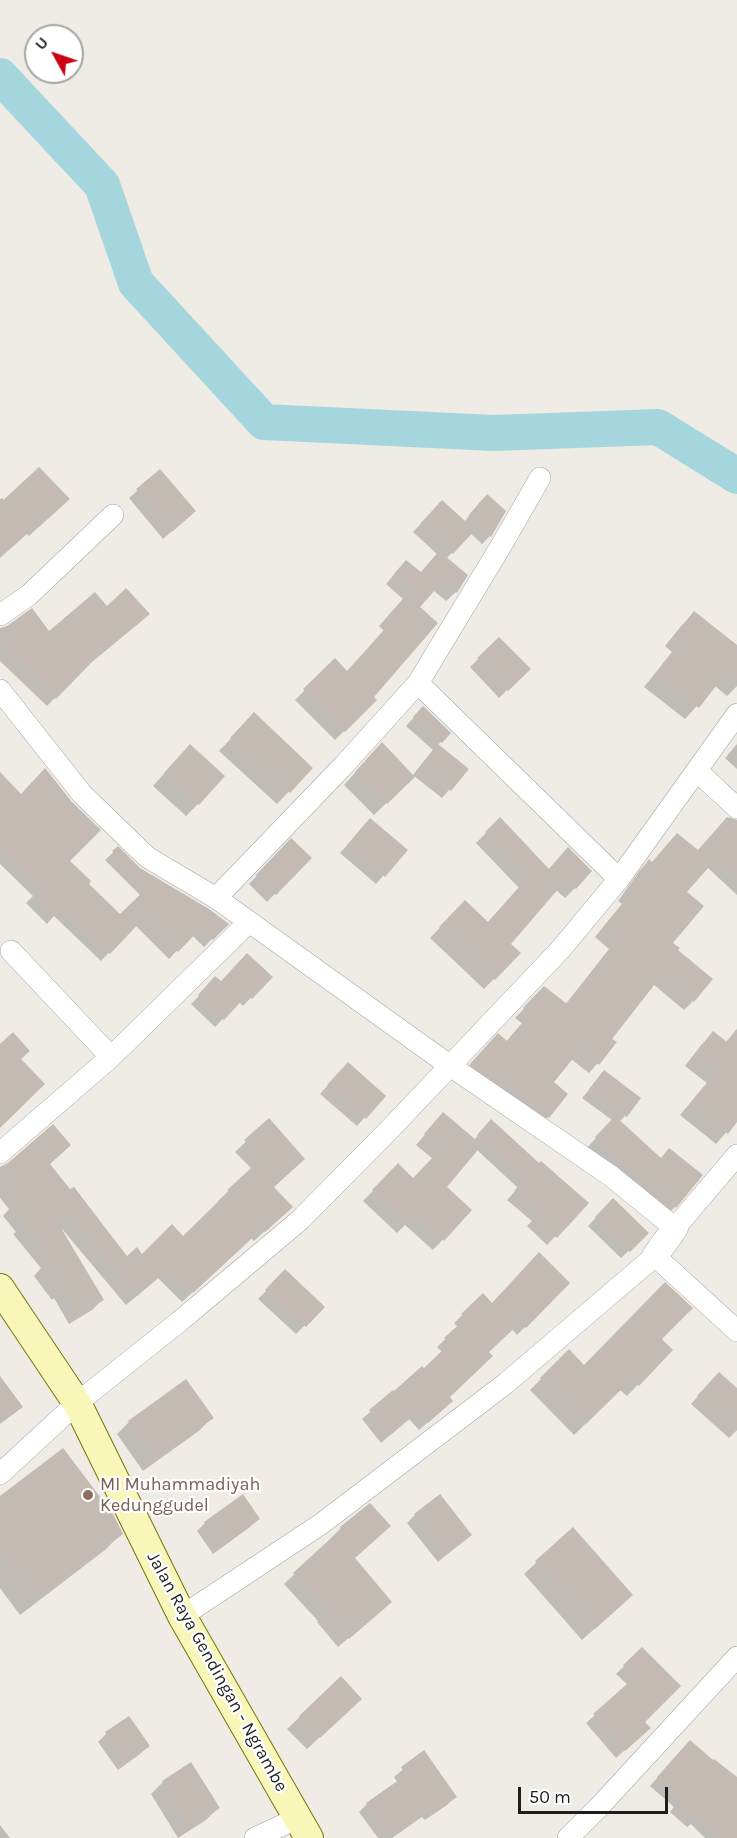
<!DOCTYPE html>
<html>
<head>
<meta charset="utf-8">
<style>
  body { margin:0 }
  #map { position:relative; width:737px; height:1838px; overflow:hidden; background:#efebe5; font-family:Karla,sans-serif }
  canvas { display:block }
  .north { position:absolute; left:24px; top:24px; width:60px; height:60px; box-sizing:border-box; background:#fff; border:2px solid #a5a5a5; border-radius:50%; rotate:310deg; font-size:16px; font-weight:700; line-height:24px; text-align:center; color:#1e1e1e }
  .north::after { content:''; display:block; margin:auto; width:21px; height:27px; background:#cc0115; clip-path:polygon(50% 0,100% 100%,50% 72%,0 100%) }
  .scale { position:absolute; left:518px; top:1787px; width:150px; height:27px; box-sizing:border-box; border:3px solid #1e1e1e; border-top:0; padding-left:8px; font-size:18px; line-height:21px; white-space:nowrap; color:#1e1e1e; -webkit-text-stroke:4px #fff; paint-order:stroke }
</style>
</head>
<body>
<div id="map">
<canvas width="737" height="1838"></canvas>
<div class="north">U</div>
<div class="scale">50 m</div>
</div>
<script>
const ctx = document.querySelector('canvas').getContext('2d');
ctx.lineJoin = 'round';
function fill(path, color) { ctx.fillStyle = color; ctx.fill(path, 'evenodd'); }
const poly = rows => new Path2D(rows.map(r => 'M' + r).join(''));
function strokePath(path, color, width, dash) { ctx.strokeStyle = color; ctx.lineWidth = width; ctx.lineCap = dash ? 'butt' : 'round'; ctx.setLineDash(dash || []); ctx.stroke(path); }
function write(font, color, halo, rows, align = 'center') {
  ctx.font = font + ' Karla,sans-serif'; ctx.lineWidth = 4.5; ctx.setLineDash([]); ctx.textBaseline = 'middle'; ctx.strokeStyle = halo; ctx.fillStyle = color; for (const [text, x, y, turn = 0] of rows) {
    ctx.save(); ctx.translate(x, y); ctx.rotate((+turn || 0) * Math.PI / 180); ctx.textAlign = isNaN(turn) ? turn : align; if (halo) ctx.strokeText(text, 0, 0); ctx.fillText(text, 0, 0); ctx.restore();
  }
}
const shadow = poly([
  [160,471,186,519,163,539,129,498],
  [2,498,5,501,58,509,29,536,26,533,0,556,0,499],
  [479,504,490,536,482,544,470,533,446,559,456,592,446,601,433,590,417,607,371,697,375,700,335,740,295,700,335,660,347,672,384,631,379,626,403,599,386,584,397,571,420,574,437,554,413,532,434,510,464,522],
  [694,613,737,647,737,686,727,696,715,686,685,719,644,687,672,652,665,646,682,625],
  [0,628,49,633,82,670,47,706,0,661],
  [499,639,528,669,499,698,470,667],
  [415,716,449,733,438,745,467,769,442,798,414,776,374,815,344,785,370,756,412,776,433,750,406,726],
  [242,727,311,768,277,804,219,751],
  [737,744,737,769,725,758],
  [177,759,198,804,186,816,153,786],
  [0,774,86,884,120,916,141,896,105,860,118,848,139,869,227,924,204,947,192,935,169,959,135,925,101,961,54,916,47,924,26,903,33,896,0,864],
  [500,819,548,870,558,859,575,888,565,898,556,890,509,944,519,953,484,989,430,938,465,902,487,923,519,888,476,843],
  [370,820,405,850,376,884,340,853],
  [737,823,737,895,707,867,685,892,671,943,693,1001,684,1010,653,984,610,1039,615,1043,589,1073,571,1059,552,1083,548,1117,539,1126,462,1073,498,1036,506,1042,522,1023,515,1018,544,988,565,1005,609,949,595,937,622,904,618,901,640,870,649,861,652,863,697,852],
  [291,840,310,858,267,902,249,884],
  [271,977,243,1006,239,1002,215,1027,191,1004,216,979,221,983],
  [737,1029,737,1120,716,1144,680,1115,707,1083,685,1066,702,1044,713,1033,726,1042],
  [340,1072,384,1096,357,1126,320,1094],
  [604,1072,625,1116,619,1122,675,1207,664,1217,586,1149,612,1120,582,1098],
  [269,1120,273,1187,280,1217,254,1241,251,1238,182,1302,158,1278,126,1305,62,1229,61,1230,102,1300,92,1310,69,1324,54,1298,52,1300,34,1276,41,1268,13,1234,16,1232,3,1216,9,1209,0,1198,0,1170,48,1164,127,1258,142,1256,183,1238,220,1203,218,1201,252,1169,235,1152],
  [491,1121,539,1165,587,1203,547,1245,527,1226,532,1221,507,1200,518,1188,476,1149,445,1187,470,1210,433,1250,405,1225,397,1233,363,1201,398,1165,413,1180,433,1159,416,1145,434,1124,474,1140],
  [613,1200,647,1233,621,1258,588,1226],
  [277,1280,323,1307,296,1334,258,1299],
  [568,1283,517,1335,512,1329,487,1352,448,1398,443,1409,419,1430,409,1419,381,1443,362,1419,393,1392,424,1370,442,1352,437,1347,458,1327,454,1323,483,1295,492,1305],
  [660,1339,671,1350,627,1396,620,1390,574,1435,530,1390,569,1351,584,1367],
  [711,1382,737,1390,737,1430,729,1438,691,1404],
  [212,1417,200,1430,143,1471,117,1434,129,1422],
  [242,1496,258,1518,250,1527,213,1554,197,1531,205,1523],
  [0,1498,121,1534,105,1550,20,1615,0,1588],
  [415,1515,470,1535,438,1562,407,1523],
  [341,1528,354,1558,390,1602,338,1647,317,1622,318,1621,284,1584,332,1539,331,1538],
  [573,1529,619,1607,582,1640,524,1574],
  [642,1649,641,1736,616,1758,586,1723,628,1685,616,1674],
  [341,1678,348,1711,307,1749,287,1729],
  [128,1718,148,1746,140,1754,118,1770,98,1742,106,1734],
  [682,1750,737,1794,737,1838,705,1838,691,1824,687,1827,670,1812,674,1807,650,1786],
  [424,1752,455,1797,447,1805,425,1820,422,1817,392,1838,378,1838,359,1812,367,1804,398,1783,394,1777],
  [163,1782,218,1808,206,1820,178,1838,151,1794],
  [0,1825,10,1838,0,1838]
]);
const river = poly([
  [0,76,102,185,136,283,264,422,494,433,658,427,737,476]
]);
const building = poly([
  [39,467,70,499,39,527,37,525,0,558,0,503],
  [160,469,196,511,172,532,136,489],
  [487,494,506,511,491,537,468,516],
  [442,500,475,530,453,554,420,524],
  [439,551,468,575,457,593,443,581,420,607,438,623,374,697,377,700,345,732,303,689,335,658,347,671,393,620,388,616,412,589,394,574,406,560,421,572],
  [126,588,150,614,92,662,56,699,15,658,13,660,0,643,0,628,7,626,32,608,49,631,95,592,107,606],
  [694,611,737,645,737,682,726,673,699,708,655,674,683,639,676,634],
  [499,637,531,669,508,691,477,658],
  [423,706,451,733,442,743,413,717],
  [254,712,313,768,290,793,230,738],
  [382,742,415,777,387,804,355,772],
  [190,744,225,776,199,805,164,773],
  [438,744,469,769,451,791,420,766],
  [45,768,72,802,101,830,70,861,91,881,89,884,120,914,148,887,112,851,118,846,140,868,209,909,229,924,213,940,201,928,178,952,144,918,110,954,63,910,56,917,33,894,40,887,0,848,0,772,21,794],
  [500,817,549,869,568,847,592,871,576,889,566,880,511,944,521,953,495,980,439,927,465,900,488,922,528,877,485,832],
  [727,817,737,820,737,878,716,859,687,892,704,906,673,943,680,948,678,950,713,979,694,1002,662,975,612,1039,617,1042,599,1065,580,1050,554,1082,568,1094,549,1118,511,1090,510,1092,470,1064,498,1033,507,1041,530,1014,523,1008,544,986,567,1004,617,939,603,927,630,895,626,891,649,859,652,862,677,833,698,850],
  [370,818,408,850,385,877,347,845],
  [291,838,312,858,276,895,256,875],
  [247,953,273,977,252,999,247,995,224,1020,198,995,215,976,221,981],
  [737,1029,737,1122,728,1134,690,1103,717,1071,695,1054,713,1031,727,1042],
  [13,1032,30,1051,21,1059,45,1084,0,1128,0,1044],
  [348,1062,386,1096,366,1119,327,1085],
  [604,1070,641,1098,627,1117,589,1089],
  [443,1112,482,1145,447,1187,472,1210,444,1241,416,1216,407,1225,372,1190,398,1163,413,1178,441,1149,424,1134],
  [615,1116,661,1158,669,1148,703,1175,676,1208,647,1184,595,1137],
  [269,1118,305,1159,274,1187,293,1207,265,1232,262,1229,193,1293,169,1269,137,1296,65,1211,55,1218,104,1300,79,1315,65,1289,63,1291,43,1265,51,1258,22,1223,25,1221,12,1204,19,1198,0,1176,0,1167,8,1163,53,1124,71,1145,50,1164,70,1189,74,1187,127,1256,137,1247,142,1254,172,1224,183,1236,229,1191,227,1190,261,1159,244,1140],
  [491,1119,539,1163,541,1161,589,1203,557,1238,534,1217,539,1213,514,1191,525,1179,477,1135],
  [613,1198,649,1233,630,1252,595,1217],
  [539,1252,570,1283,526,1328,521,1322,489,1352,493,1356,450,1397,453,1401,428,1423,418,1412,389,1436,369,1410,393,1390,394,1391,422,1366,424,1368,449,1344,444,1338,465,1319,461,1314,483,1293,492,1303],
  [285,1269,325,1307,306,1327,265,1290],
  [665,1282,693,1308,662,1339,673,1350,639,1386,632,1379,586,1424,540,1378,569,1349,584,1365],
  [719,1372,737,1388,737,1431,697,1396],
  [0,1376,23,1407,0,1424],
  [186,1379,214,1418,156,1459,128,1421],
  [63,1448,113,1514,123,1534,37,1600,0,1551,0,1496],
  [243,1494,260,1519,222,1547,204,1522],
  [440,1494,472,1535,446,1555,414,1514],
  [370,1503,391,1526,355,1558,392,1602,349,1639,326,1611,327,1610,293,1573,341,1529,340,1527],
  [573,1527,633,1595,595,1629,535,1561],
  [642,1647,681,1686,645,1722,651,1728,625,1751,593,1714,635,1677,623,1665],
  [341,1676,362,1699,320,1738,299,1716],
  [129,1716,150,1746,127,1763,105,1732],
  [690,1740,713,1760,714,1759,737,1777,737,1838,721,1838,699,1816,696,1820,677,1804,681,1798,657,1777],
  [424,1750,457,1797,434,1813,431,1810,391,1838,366,1803,406,1775,401,1767],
  [191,1762,220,1808,191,1827,162,1781]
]);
const minor = poly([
  [0,615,29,595,113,515],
  [418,683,619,879],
  [0,690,82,794,147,857,216,898,449,1065,611,1176,675,1228,737,1155],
  [697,771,737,808],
  [216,898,344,765,418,683,501,546,540,478],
  [11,951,111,1057,249,922],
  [0,1153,111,1057],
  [0,1474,77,1403,180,1321,300,1220,390,1129,560,950,619,879,737,714],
  [182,1616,321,1524,505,1384,655,1256,737,1331],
  [255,1838,298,1818],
  [568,1838,599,1807,737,1657]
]);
const tertiary = poly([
  [655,1256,675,1228]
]);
const secondary = poly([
  [0,1288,77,1403,182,1616,309,1838]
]);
const markers = [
  [88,1495,6,"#8d6e63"]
];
const educationNames = [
  ["MI Muhammadiyah",100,1485],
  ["Kedunggudel",100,1506]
];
const streetNames = [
  ["Jalan Raya Gendingan - Ngrambe",217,1672,61]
];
fill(shadow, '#0003');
strokePath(river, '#a5d6dd', 36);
fill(building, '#c4bab4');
strokePath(minor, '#a5a5a5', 22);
strokePath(tertiary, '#a5a5a5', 27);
strokePath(secondary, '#757605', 30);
strokePath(minor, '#fff', 21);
strokePath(tertiary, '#fff', 26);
strokePath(secondary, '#f9f6b9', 28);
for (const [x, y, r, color] of markers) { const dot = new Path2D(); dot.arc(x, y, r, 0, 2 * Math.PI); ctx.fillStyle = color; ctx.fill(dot); strokePath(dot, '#fff', 2); }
write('18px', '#785e54', '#fff', educationNames, 'left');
write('18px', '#1e1e1e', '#fff', streetNames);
</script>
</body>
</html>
